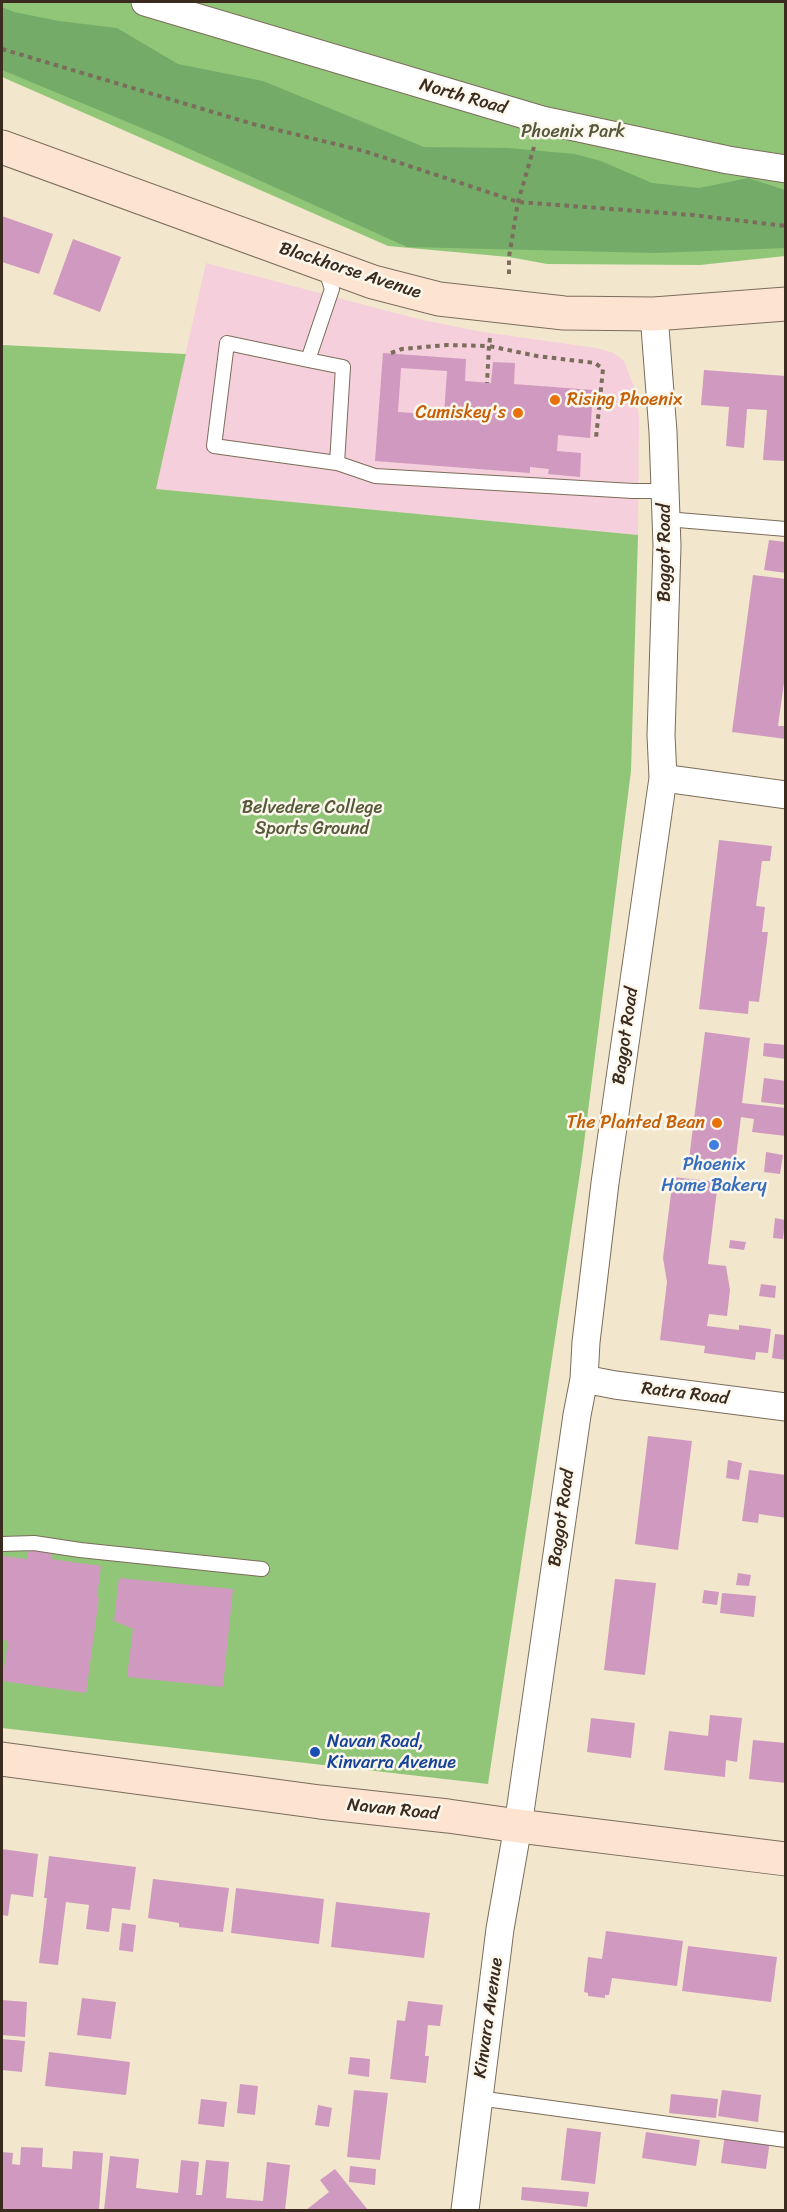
<!DOCTYPE html>
<html>
<head>
<meta charset="utf-8">
<style>
  body { margin:0 }
  #map { position:relative; width:787px; height:2212px; overflow:hidden; background:#f2e7cd; font-family:Sriracha,sans-serif }
  canvas { display:block }
  .frame { position:absolute; inset:0; border:3px solid #3b2a1e; pointer-events:none }
</style>
</head>
<body>
<div id="map">
<canvas width="787" height="2212"></canvas>
<div class="frame"></div>
</div>
<script>
const ctx = document.querySelector('canvas').getContext('2d');
ctx.lineJoin = 'round';
function fill(path, color) { ctx.fillStyle = color; ctx.fill(path, 'evenodd'); }
const poly = rows => new Path2D(rows.map(r => 'M' + r).join(''));
function strokePath(path, color, width, dash) { ctx.strokeStyle = color; ctx.lineWidth = width; ctx.lineCap = dash ? 'butt' : 'round'; ctx.setLineDash(dash || []); ctx.stroke(path); }
function write(font, color, halo, rows, align = 'center') {
  ctx.font = font + ' Sriracha,sans-serif'; ctx.lineWidth = 5; ctx.setLineDash([]); ctx.textBaseline = 'middle'; ctx.strokeStyle = halo; ctx.fillStyle = color; for (const [text, x, y, turn = 0] of rows) {
    ctx.save(); ctx.translate(x, y); ctx.rotate((+turn || 0) * Math.PI / 180); ctx.textAlign = isNaN(turn) ? turn : align; if (halo) ctx.strokeText(text, 0, 0); ctx.fillText(text, 0, 0); ctx.restore();
  }
}
const built = poly([
  [206,263,418,319,483,332,596,348,614,353,624,361,636,392,639,418,638,535,155,489]
]);
const green = poly([
  [2,2,785,2,785,256,700,265,547,264,509,257,388,246,2,77],
  [2,345,186,354,156,489,638,535,631,771,582,1159,488,1784,2,1728]
]);
const forest = poly([
  [2,7,14,12,59,21,117,28,178,64,263,81,424,147,508,148,575,154,601,161,652,183,699,188,748,178,785,190,785,248,655,253,407,247,161,136,2,70]
]);
const building = poly([
  [2,216,53,234,39,274,2,262],
  [73,239,121,257,100,312,53,294],
  [383,353,466,359,465,381,491,383,493,362,515,363,514,384,593,390,590,438,558,435,557,451,581,453,580,477,548,474,549,469,530,467,530,473,375,461],
  [401,368,447,371,444,415,398,412],
  [704,370,786,376,786,461,763,460,767,410,747,409,744,448,726,446,729,407,701,405],
  [769,540,786,542,786,573,764,570],
  [753,575,786,579,786,668,778,726,786,726,786,739,732,732],
  [719,840,772,846,770,861,762,861,756,906,765,907,762,932,768,932,759,1002,749,1001,748,1014,699,1009],
  [705,1032,750,1038,742,1103,786,1108,786,1136,752,1132,754,1119,741,1117,735,1165,689,1159],
  [764,1043,786,1045,786,1059,763,1056],
  [764,1078,786,1081,786,1105,761,1102],
  [766,1152,783,1155,780,1174,764,1172],
  [673,1177,718,1182,708,1264,726,1266,730,1290,727,1316,709,1314,707,1326,739,1330,739,1325,771,1329,768,1353,756,1352,755,1360,704,1353,705,1346,660,1340,667,1282,663,1258],
  [775,1218,785,1220,783,1239,773,1238],
  [730,1240,746,1242,744,1250,729,1248],
  [761,1284,776,1286,775,1298,759,1296],
  [775,1334,786,1335,786,1360,772,1358],
  [648,1436,692,1441,678,1550,635,1544],
  [728,1460,742,1463,739,1480,726,1478],
  [749,1470,786,1475,786,1518,759,1514,758,1523,742,1521],
  [29,1548,52,1550,51,1559,101,1566,97,1598,99,1598,86,1693,2,1681,8,1641,2,1640,2,1556,27,1559],
  [738,1573,751,1575,749,1586,736,1585],
  [119,1578,233,1589,223,1687,127,1677,133,1629,114,1621],
  [615,1579,656,1583,645,1675,604,1670],
  [704,1590,719,1592,717,1605,702,1603],
  [722,1593,756,1596,754,1617,720,1613],
  [710,1715,742,1718,737,1762,726,1760,725,1777,664,1770,669,1731,708,1736],
  [591,1718,635,1723,631,1758,587,1752],
  [753,1740,786,1743,786,1783,749,1779],
  [2,1849,38,1854,33,1897,11,1894,8,1916,2,1915],
  [49,1856,136,1867,130,1910,112,1908,109,1932,86,1929,89,1905,66,1902,58,1965,39,1963,47,1898,44,1898],
  [153,1879,229,1888,223,1932,179,1927,179,1923,148,1918],
  [236,1888,324,1899,319,1944,231,1933],
  [336,1902,430,1913,424,1958,331,1947],
  [122,1923,136,1925,133,1952,119,1950],
  [606,1931,683,1941,677,1986,612,1978,609,1995,605,1995,605,1998,588,1996,588,1993,584,1992,588,1957,602,1959],
  [688,1946,777,1957,771,2002,682,1991],
  [82,1998,116,2002,111,2039,77,2035],
  [2,2000,27,2002,25,2037,2,2035],
  [408,2001,443,2005,440,2026,428,2025,425,2056,429,2056,426,2083,390,2079,397,2020,405,2021],
  [2,2039,25,2041,22,2072,2,2070],
  [49,2052,130,2062,126,2095,45,2086],
  [350,2057,370,2059,369,2077,348,2074],
  [240,2084,258,2086,255,2115,237,2113],
  [354,2090,388,2093,380,2160,347,2157],
  [722,2090,761,2095,758,2122,718,2116],
  [671,2094,718,2099,716,2118,669,2113],
  [201,2099,227,2102,224,2127,198,2124],
  [318,2105,332,2108,329,2127,315,2125],
  [567,2128,601,2132,595,2184,561,2180],
  [646,2132,700,2140,696,2166,642,2158],
  [725,2134,770,2140,766,2169,721,2163],
  [21,2147,43,2148,42,2167,72,2169,73,2151,103,2153,99,2210,2,2210,2,2152,13,2153,12,2164,20,2165],
  [110,2156,139,2159,136,2188,178,2193,181,2160,199,2162,196,2195,202,2195,206,2160,229,2162,226,2198,263,2201,267,2162,290,2165,285,2210,104,2210],
  [350,2166,376,2169,375,2185,349,2182],
  [335,2169,368,2210,306,2210,329,2192,320,2180],
  [522,2187,589,2192,587,2207,521,2200]
]);
const path = poly([
  [2,49,253,124,364,151,518,202,692,215,786,226],
  [509,274,509,257,518,202,534,147],
  [490,338,489,346,537,356,595,363,603,369,596,438],
  [391,353,402,349,447,345,489,346,487,383]
]);
const service = poly([
  [308,360,343,367,337,463,214,446,227,343,308,360,332,289,325,268],
  [337,463,375,476,633,491,665,491],
  [666,519,786,529],
  [2,1544,34,1543,80,1550,262,1569],
  [478,2098,786,2140]
]);
const minor = poly([
  [145,2,542,120,728,160,786,169],
  [663,778,786,795],
  [584,1379,615,1385,786,1407],
  [465,2210,500,1929,518,1826,577,1415,584,1379,586,1342,605,1183,663,778,661,735,667,546,663,432,654,314]
]);
const secondary = poly([
  [2,147,373,282,439,299,564,313,654,314,786,304],
  [2,1759,320,1802,448,1816,518,1826,786,1859]
]);
const markers = [
  [555,400,6,"#e8710a"],
  [518,413,6,"#e8710a"],
  [717,1123,6,"#e8710a"],
  [714,1145,6,"#3f7fe0"],
  [315,1752,6,"#1a4fb4"]
];
const streetNames = [
  ["North Road",463,97,16],
  ["Blackhorse Avenue",350,271,18],
  ["Baggot Road",665,553,-90],
  ["Baggot Road",626,1036,-82],
  ["Ratra Road",685,1394,7],
  ["Baggot Road",562,1518,-82],
  ["Navan Road",393,1810,6],
  ["Kinvara Avenue",489,2018,-82]
];
const parkNames = [
  ["Phoenix Park",573,132],
  ["Belvedere College",312,808],
  ["Sports Ground",312,829]
];
const foodNames = [
  ["Rising Phoenix",567,400,"left"],
  ["Cumiskey's",506,413],
  ["The Planted Bean",705,1123]
];
const shopNames = [
  ["Phoenix",714,1165],
  ["Home Bakery",714,1186]
];
const transitNames = [
  ["Navan Road,",327,1742],
  ["Kinvarra Avenue",327,1763]
];
fill(built, '#f5cfdb');
fill(green, '#91c678');
fill(forest, '#74ab68');
fill(building, '#d099c0');
strokePath(service, '#7b6c5b', 16);
strokePath(minor, '#7b6c5b', 29);
strokePath(secondary, '#7b6c5b', 35);
strokePath(path, '#7b6c5b', 4, [4.5, 4.5]);
strokePath(service, '#fff', 14);
strokePath(minor, '#fff', 27);
strokePath(secondary, '#fde4d1', 33);
for (const [x, y, r, color] of markers) { const dot = new Path2D(); dot.arc(x, y, r, 0, 2 * Math.PI); ctx.fillStyle = color; ctx.fill(dot); strokePath(dot, '#fbf7ec', 2); }
write('18px', '#3b2a1e', '#fbf7ec', streetNames);
write('18px', '#555939', '#fbf7ec', parkNames);
write('18px', '#c56008', '#fbf7ec', foodNames, 'right');
write('18px', '#366cbe', '#fbf7ec', shopNames);
write('18px', '#164399', '#fbf7ec', transitNames, 'left');
</script>
</body>
</html>
